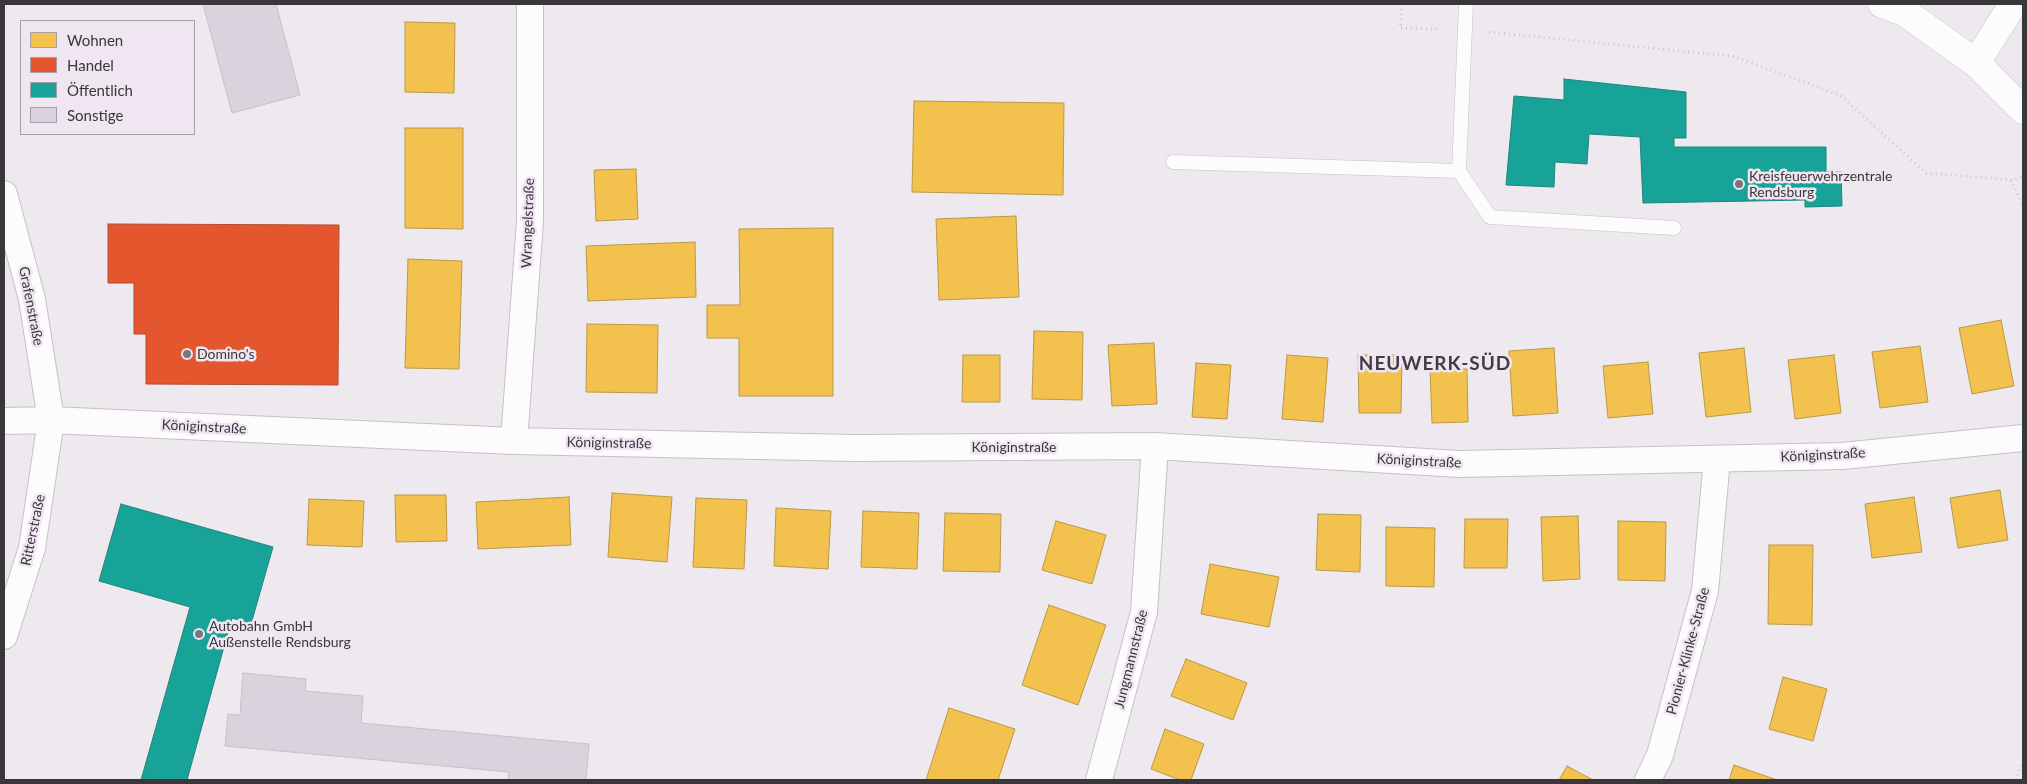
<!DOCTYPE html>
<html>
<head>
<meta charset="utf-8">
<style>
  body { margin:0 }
  #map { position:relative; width:2027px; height:784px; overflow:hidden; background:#eee9ee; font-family:Lato,sans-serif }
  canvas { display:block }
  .frame { position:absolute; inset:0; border:5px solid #3a373b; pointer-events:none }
  .legend { position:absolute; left:20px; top:20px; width:175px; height:115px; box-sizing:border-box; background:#efe6f1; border:1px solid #a7a0a8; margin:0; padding:6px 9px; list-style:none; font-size:15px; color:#3a373b }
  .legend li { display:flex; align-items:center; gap:10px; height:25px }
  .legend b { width:25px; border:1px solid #a7a0a8 }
</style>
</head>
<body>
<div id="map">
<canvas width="2027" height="784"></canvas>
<div class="frame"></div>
<ul class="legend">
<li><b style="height:14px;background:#f2c14e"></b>Wohnen</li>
<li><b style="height:14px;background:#e4572e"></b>Handel</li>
<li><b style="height:14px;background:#17a398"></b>Öffentlich</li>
<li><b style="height:14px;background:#dad2dc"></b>Sonstige</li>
</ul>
</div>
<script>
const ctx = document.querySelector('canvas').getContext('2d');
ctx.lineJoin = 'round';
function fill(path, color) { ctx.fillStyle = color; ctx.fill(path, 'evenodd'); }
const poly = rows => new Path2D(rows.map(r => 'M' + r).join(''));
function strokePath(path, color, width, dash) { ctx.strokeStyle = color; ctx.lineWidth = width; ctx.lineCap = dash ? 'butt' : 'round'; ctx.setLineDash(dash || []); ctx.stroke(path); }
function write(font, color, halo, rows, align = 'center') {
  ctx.font = font + ' Lato,sans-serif'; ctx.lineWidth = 5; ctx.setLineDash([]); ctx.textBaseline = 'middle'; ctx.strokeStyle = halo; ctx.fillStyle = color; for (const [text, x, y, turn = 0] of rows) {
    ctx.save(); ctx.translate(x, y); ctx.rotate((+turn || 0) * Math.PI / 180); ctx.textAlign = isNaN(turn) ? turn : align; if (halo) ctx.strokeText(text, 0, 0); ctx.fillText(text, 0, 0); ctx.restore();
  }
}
const homes = poly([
  [405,22,455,23,454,93,405,92,405,22],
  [914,101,1064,103,1063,195,912,192,914,101],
  [405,128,463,128,463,229,405,228,405,128],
  [636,169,638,219,596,221,594,170,636,169],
  [1016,216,1019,297,939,300,936,219,1016,216],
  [833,228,833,396,739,396,739,338,707,338,707,305,740,305,739,229,833,228],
  [695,242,696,297,588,301,586,246,695,242],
  [408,259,462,261,459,369,405,368,408,259],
  [2001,320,2014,386,1972,394,1959,328,2001,320],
  [587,324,658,325,657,393,586,392,587,324],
  [1034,331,1083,332,1082,400,1032,399,1034,331],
  [1154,343,1157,404,1112,406,1108,345,1154,343],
  [1920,346,1928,402,1880,408,1872,352,1920,346],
  [1554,348,1558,413,1513,416,1509,351,1554,348],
  [1744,348,1751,412,1706,417,1699,353,1744,348],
  [963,355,1000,355,1000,402,962,402,963,355],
  [1287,355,1328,358,1323,422,1282,419,1287,355],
  [1358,355,1402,355,1401,413,1359,413,1358,355],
  [1834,355,1841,413,1795,419,1788,360,1834,355],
  [1648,362,1653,414,1608,418,1603,366,1648,362],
  [1196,363,1231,365,1227,419,1192,417,1196,363],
  [1467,369,1468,422,1432,423,1430,370,1467,369],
  [2000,490,2008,540,1958,548,1950,498,2000,490],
  [612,493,672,497,667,562,608,557,612,493],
  [395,495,446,495,447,541,396,542,395,495],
  [569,497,571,545,478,549,476,502,569,497],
  [1914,497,1922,552,1872,558,1865,504,1914,497],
  [696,498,747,500,744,569,693,567,696,498],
  [309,499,364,501,362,547,307,545,309,499],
  [776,508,831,511,828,569,774,566,776,508],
  [863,511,919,513,917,569,861,567,863,511],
  [945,513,1001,514,1000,572,943,571,945,513],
  [1318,514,1361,515,1360,572,1316,570,1318,514],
  [1578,516,1580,579,1543,581,1541,517,1578,516],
  [1465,519,1508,519,1507,568,1464,568,1465,519],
  [1056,521,1106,535,1092,584,1042,570,1056,521],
  [1618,521,1666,522,1665,581,1618,580,1618,521],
  [1386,527,1435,528,1434,587,1386,586,1386,527],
  [1769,545,1813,545,1812,625,1768,624,1769,545],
  [1210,564,1279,577,1269,627,1201,614,1210,564],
  [1049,605,1106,625,1078,705,1022,685,1049,605],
  [1186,659,1247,683,1233,720,1171,696,1186,659],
  [1783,677,1827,689,1813,741,1769,729,1783,677],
  [949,708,1015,729,998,780,926,780,949,708],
  [1165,729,1204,744,1191,780,1180,780,1151,769,1165,729],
  [1734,765,1777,780,1729,780,1734,765],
  [1567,766,1593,780,1559,780,1567,766]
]);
const shops = poly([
  [108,224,339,225,338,385,146,384,146,334,134,334,134,283,108,283,108,224]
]);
const public = poly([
  [1564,79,1686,92,1686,138,1674,138,1674,147,1826,147,1826,172,1841,172,1842,206,1805,207,1805,200,1643,203,1640,137,1589,134,1587,164,1555,162,1554,187,1506,185,1514,96,1564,100,1564,79],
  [121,504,273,547,251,624,232,618,187,780,141,780,190,607,99,581,121,504]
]);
const building = poly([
  [203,4,276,4,300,95,232,113,203,4],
  [243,673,306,679,305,691,363,696,361,723,589,744,586,780,508,780,509,772,225,746,228,714,240,715,243,673]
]);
const path = poly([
  [1402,4,1400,28,1440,29],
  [1489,32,1732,56,1840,95,1926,173,2011,180,2023,177],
  [2011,180,2023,206],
  [2015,780,2023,761]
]);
const service = poly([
  [1466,4,1459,171,1490,217,1674,228],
  [1173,162,1459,171]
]);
const minor = poly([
  [4,194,32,299,51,420,32,548,4,636],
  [4,421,51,420,514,441,855,448,1155,446,1460,464,1842,456,2023,438],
  [514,441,530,221,530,4],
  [1099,780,1144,612,1155,446],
  [1648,780,1660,755,1705,591,1717,459]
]);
const tertiary = poly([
  [1976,63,2013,4]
]);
const secondary = poly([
  [1882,4,1906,13,1976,63,2023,110]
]);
const markers = [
  [1739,184,5,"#79757a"],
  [187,354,5,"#79757a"],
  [199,634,5,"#79757a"]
];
const poiNames = [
  ["Kreisfeuerwehrzentrale",1749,176],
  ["Rendsburg",1749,192],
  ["Domino's",197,354],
  ["Autobahn GmbH",209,626],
  ["Außenstelle Rendsburg",209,642]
];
const streetNames = [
  ["Wrangelstraße",528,223,-88],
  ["Grafenstraße",31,306,79],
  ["Königinstraße",204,427,3],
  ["Königinstraße",609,443,1],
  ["Königinstraße",1014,447],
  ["Königinstraße",1823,455,-3],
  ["Königinstraße",1419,461,3],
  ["Ritterstraße",33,530,-78],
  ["Pionier-Klinke-Straße",1688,651,-75],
  ["Jungmannstraße",1131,659,-76]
];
const districtNames = [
  ["NEUWERK-SÜD",1435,364]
];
fill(homes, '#f2c14e');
strokePath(homes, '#bb9848', 1);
fill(shops, '#e4572e');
strokePath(shops, '#b14d32', 1);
fill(public, '#17a398');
strokePath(public, '#22837c', 1);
fill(building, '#dad2dc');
strokePath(building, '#c4c1c5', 1);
strokePath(service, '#c5c1c5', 15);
strokePath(minor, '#c5c1c5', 28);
strokePath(tertiary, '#c5c1c5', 29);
strokePath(secondary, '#c5c1c5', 29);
strokePath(path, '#cac8cb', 3, [1, 4]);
strokePath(service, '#fcfcfc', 14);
strokePath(minor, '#fcfcfc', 26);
strokePath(tertiary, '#fcfcfc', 28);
strokePath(secondary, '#fcfcfc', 28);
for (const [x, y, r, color] of markers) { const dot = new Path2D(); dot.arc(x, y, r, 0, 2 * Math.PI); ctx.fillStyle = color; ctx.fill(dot); strokePath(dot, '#efe6f1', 2); }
write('14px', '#3a373b', '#efe6f1', poiNames, 'left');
write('14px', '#3a373b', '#efe6f1', streetNames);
ctx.letterSpacing = '1px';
write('bold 19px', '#433c45', '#efe6f1', districtNames);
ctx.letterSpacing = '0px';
</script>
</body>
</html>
